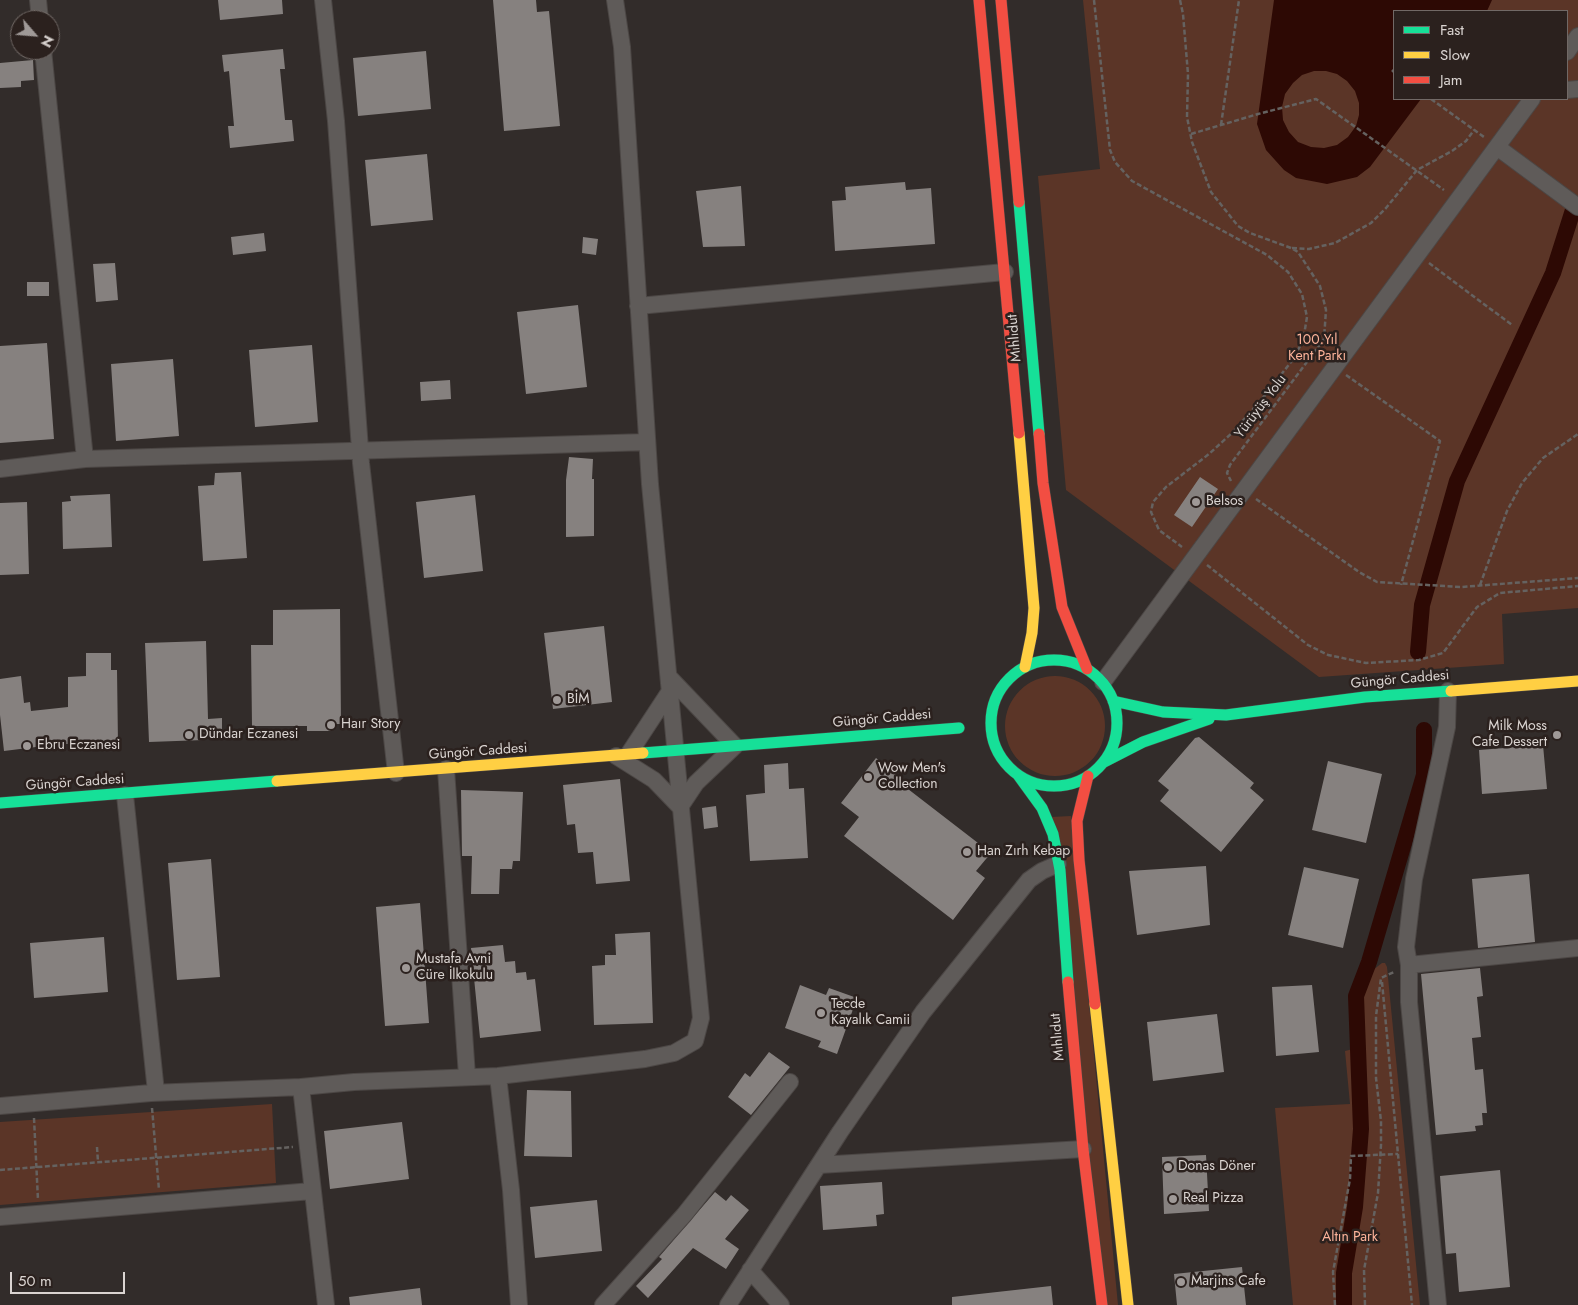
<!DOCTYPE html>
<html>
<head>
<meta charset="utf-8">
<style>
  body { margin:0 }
  #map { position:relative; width:1578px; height:1305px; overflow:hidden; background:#322c2a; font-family:Jost,sans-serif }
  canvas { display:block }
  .legend { position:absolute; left:1393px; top:10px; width:175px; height:90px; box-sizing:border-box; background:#2b211e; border:1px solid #716966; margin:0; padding:6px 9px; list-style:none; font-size:15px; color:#dad4d1 }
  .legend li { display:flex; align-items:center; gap:10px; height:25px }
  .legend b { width:25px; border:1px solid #716966 }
  .north { position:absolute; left:10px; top:10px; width:50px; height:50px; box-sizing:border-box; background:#2b211e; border:1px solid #716966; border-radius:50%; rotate:117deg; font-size:14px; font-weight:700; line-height:20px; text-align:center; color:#dad4d1 }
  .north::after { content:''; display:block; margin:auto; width:18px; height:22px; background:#9f9997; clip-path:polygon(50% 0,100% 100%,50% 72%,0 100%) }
  .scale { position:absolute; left:10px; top:1272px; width:115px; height:22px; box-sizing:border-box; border:2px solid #dad4d1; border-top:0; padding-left:6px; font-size:15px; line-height:18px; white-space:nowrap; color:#dad4d1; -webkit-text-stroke:4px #2b211e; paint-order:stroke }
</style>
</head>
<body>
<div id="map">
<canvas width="1578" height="1305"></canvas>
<ul class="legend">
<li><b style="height:6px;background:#16e098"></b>Fast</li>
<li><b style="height:6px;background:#ffcf43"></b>Slow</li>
<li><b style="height:6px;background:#f24e42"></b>Jam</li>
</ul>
<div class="north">N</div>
<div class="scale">50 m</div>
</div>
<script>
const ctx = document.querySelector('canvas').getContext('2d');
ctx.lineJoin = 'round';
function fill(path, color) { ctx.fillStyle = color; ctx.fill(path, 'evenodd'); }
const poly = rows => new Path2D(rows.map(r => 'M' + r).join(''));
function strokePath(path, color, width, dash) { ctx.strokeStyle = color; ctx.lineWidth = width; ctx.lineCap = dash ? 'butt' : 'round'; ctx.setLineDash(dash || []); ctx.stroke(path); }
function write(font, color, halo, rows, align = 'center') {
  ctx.font = font + ' Jost,sans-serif'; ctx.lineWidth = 5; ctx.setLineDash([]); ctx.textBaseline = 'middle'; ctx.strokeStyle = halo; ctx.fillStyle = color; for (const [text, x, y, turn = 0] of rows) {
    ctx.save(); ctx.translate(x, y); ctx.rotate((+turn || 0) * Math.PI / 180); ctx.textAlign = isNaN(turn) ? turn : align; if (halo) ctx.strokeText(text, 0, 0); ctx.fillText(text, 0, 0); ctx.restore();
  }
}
const green = poly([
  [1083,0,1578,0,1578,608,1502,614,1504,664,1319,677,1066,490,1038,176,1100,169],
  [1394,11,1567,11,1567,99,1394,99],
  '1005 726a50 50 0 1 1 100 0a50 50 0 1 1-100 0Z',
  [1071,816,1118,1305,1106,1305,1051,817],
  [1382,963,1385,963,1387,967,1420,1305,1293,1305,1275,1108,1350,1104,1345,1051,1361,1047,1364,992,1367,980,1373,970],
  [272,1104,276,1183,0,1205,0,1122]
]);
const water = poly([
  [1274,0,1492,0,1487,11,1394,11,1394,99,1421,99,1370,167,1357,177,1327,184,1296,178,1284,170,1266,150,1257,124],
  [1314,71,1326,71,1337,74,1347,81,1355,91,1359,103,1359,115,1356,126,1348,137,1337,145,1324,148,1311,147,1298,142,1289,132,1283,120,1282,107,1285,94,1293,83,1302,75]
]);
const canal = poly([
  [1418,652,1422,605,1457,481,1553,273,1573,210,1578,204],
  [1344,1305,1344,1273,1355,1207,1361,1129,1356,996,1369,962,1424,775,1424,730]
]);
const building = poly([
  [218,0,282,0,283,14,220,20],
  [493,0,536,0,537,12,549,11,560,126,504,131],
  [283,49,285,69,280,69,285,120,292,120,294,141,230,148,228,126,234,126,229,71,224,72,222,55],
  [426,51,431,109,358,116,353,58],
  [33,60,34,80,21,81,21,87,0,88,0,63],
  [427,154,433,220,371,226,365,160],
  [905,182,906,190,931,188,935,244,835,251,832,201,846,200,845,187],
  [741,186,745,246,703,247,696,191],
  [264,233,266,251,233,255,231,237],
  [583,237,598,239,596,255,582,253],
  [115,263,118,300,96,302,93,264],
  [27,282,49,282,49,296,27,296],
  [578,305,587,387,526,394,517,312],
  [47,343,54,439,0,443,0,346],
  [312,345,318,422,255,427,249,350],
  [173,359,179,436,116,441,111,364],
  [450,380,451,399,421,401,420,382],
  [569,457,593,459,592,479,594,479,594,536,566,537,566,480],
  [241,472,247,558,203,561,198,486,214,485,215,473],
  [1200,477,1218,489,1192,527,1174,515],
  [110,494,112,547,63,549,62,502,71,501,70,496],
  [475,495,483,571,424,578,416,502],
  [27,502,29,574,0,575,0,503],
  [340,609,341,724,331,724,331,731,307,731,307,726,252,726,251,645,273,645,273,610],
  [604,626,612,702,553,709,544,633],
  [206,641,208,719,222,718,222,734,204,735,204,740,149,742,145,643],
  [86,653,111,653,111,670,117,670,118,744,60,744,4,751,0,715,0,679,21,676,24,703,30,702,31,711,68,707,68,677,86,676],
  [1199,737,1254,783,1250,788,1264,800,1221,852,1160,801,1169,790,1158,781,1195,738],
  [1543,745,1547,789,1482,794,1479,750],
  [876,758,911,785,908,789,991,853,976,871,985,878,953,920,844,836,859,817,841,803],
  [1328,761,1382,774,1366,843,1312,830],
  [788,763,789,789,804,788,808,858,750,861,746,795,765,793,764,765],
  [620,779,630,881,596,884,593,852,578,853,575,824,567,825,563,785],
  [461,790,523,792,520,861,513,861,512,869,500,869,499,894,471,894,472,856,462,856],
  [716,806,718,827,704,829,702,808],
  [211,859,220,977,177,980,168,863],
  [1206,866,1210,925,1137,935,1129,871],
  [1304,867,1359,879,1343,948,1288,935],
  [1529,874,1535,942,1478,948,1472,879],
  [420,903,429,1023,385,1026,376,907],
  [650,932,653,1023,594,1025,592,966,605,965,605,955,616,955,615,934],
  [104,937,108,992,34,998,30,943],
  [503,945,505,962,515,961,516,973,526,972,527,980,535,979,541,1031,480,1038,471,948],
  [1480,968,1483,996,1477,997,1481,1037,1472,1038,1475,1070,1483,1069,1487,1113,1482,1113,1483,1125,1475,1126,1476,1131,1436,1135,1421,974],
  [800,985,826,995,829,988,857,998,837,1054,818,1047,821,1041,785,1028],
  [1312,985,1319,1052,1276,1056,1272,987],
  [1217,1014,1224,1072,1153,1081,1147,1022],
  [769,1052,790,1067,751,1115,728,1097,745,1073,750,1077],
  [527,1090,571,1091,572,1157,524,1156],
  [402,1122,409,1179,330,1189,324,1131],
  [1206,1155,1209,1211,1164,1214,1162,1157],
  [1500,1170,1510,1287,1459,1292,1456,1253,1446,1254,1440,1176],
  [882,1182,884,1214,876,1215,877,1226,823,1230,820,1186],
  [715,1192,726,1201,731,1195,749,1210,725,1239,739,1249,726,1269,693,1248,648,1298,636,1286,662,1259,659,1257],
  [597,1200,602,1251,535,1258,530,1207],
  [1242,1267,1246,1305,1177,1305,1174,1274],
  [1051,1286,1053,1305,952,1305,952,1297],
  [420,1288,422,1305,350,1305,349,1297]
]);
const path = poly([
  [1094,0,1110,150,1115,162,1132,181,1267,255,1288,272,1302,294,1307,317,1303,341,1291,362,1262,399,1233,432,1209,454,1166,487,1153,502,1151,512,1159,530,1182,547],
  [1180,0,1183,14,1188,74,1187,117,1192,142,1211,192,1238,226,1250,233,1291,248,1298,252,1320,286,1326,310,1324,339,1230,465,1227,473,1231,481],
  [1392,70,1394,72],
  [1431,99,1484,137],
  [1221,125,1239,0],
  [1191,134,1258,114,1316,99,1444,190],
  [1292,248,1309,249,1335,243,1371,223,1386,208,1417,170,1452,151,1466,141,1474,130],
  [1429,263,1512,325],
  [1346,375,1440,441,1401,585],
  [1256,499,1359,572,1377,582,1461,587,1578,578],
  [1207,565,1308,645,1328,655,1366,663,1419,660,1443,653,1477,607,1500,593,1578,586],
  [1480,585,1507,511,1522,483,1543,458,1578,434],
  [1382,982,1412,1305],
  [152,1108,159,1190],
  [34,1118,38,1200],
  [97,1147,98,1162],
  [0,1170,293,1147],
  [1335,1305,1333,1272,1350,1179,1351,1156,1398,1154],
  [1365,1305,1364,1270,1378,1193,1381,1145,1381,1121,1376,1078,1376,1016,1381,978,1394,972]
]);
const street = poly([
  [38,0,40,20],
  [323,0,336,121,361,463,396,773],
  [43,50,85,459],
  [1567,52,1578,36],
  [1567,90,1578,89],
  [1497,147,1578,207],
  [638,306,1005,272],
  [0,469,85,459,647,442],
  [1103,682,1532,99],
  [628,755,670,691],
  [616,756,654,780,680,807,696,783,735,746,669,677],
  [446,769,467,1076],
  [125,795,156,1092],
  [1409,965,1578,948],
  [498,1076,511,1190,519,1305],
  [301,1087,326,1305],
  [0,1106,151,1093,301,1087,354,1082,498,1076,645,1059,674,1053,695,1041,701,1018,650,484,622,47,615,0],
  [819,1165,1083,1149],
  [0,1217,312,1191],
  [750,1270,781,1305],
  [603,1305,684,1215,790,1082],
  [728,1305,840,1132,923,1012,1029,880,1042,871,1058,864],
  [1438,1305,1409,1002,1409,965,1406,947,1414,879,1447,727,1448,691]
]);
const fast = poly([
  [1019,202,1039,434],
  '991 723a63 63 0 1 1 126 0a63 63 0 1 1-126 0Z',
  [1113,701,1163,712,1226,715,1365,697,1451,691],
  [643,753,959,728],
  [1104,762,1143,742,1209,719],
  [1018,775,1042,808,1053,834,1060,870,1068,982],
  [0,803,277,781]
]);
const slow = poly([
  [1019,433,1034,608,1032,633,1025,667],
  [1451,691,1578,681],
  [277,781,643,753],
  [1095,1004,1128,1305]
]);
const jam = poly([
  [979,0,1019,433],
  [1001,0,1019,202],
  [1039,434,1043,483,1062,607,1087,669],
  [1088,776,1077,821,1079,860,1095,1004],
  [1068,982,1083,1149,1102,1305]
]);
const markers = [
  [1196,502,5,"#9f9997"],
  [557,700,5,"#9f9997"],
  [331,725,5,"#9f9997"],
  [189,735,5,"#9f9997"],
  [1557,735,5,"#9f9997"],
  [27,746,5,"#9f9997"],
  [868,777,5,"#9f9997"],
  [967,852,5,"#9f9997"],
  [406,968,5,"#9f9997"],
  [821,1013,5,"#9f9997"],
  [1168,1167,5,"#9f9997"],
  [1173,1199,5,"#9f9997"],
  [1181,1282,5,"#9f9997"]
];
const streetNames = [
  ["Mıhlıdut",1015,338,-95],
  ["Yürüyüş Yolu",1261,407,-53],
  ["Güngör Caddesi",1400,680,-5],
  ["Güngör Caddesi",882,719,-5],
  ["Güngör Caddesi",478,752,-4],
  ["Güngör Caddesi",75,783,-4],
  ["Mıhlıdut",1058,1037,-95]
];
const parkNames = [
  ["100.Yıl",1317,341],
  ["Kent Parkı",1317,357],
  ["Altın Park",1350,1238]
];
const poiNames = [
  ["Belsos",1206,502],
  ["BİM",567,700],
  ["Haır Story",341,725],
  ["Milk Moss",1547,727,"right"],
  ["Cafe Dessert",1547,743,"right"],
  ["Dündar Eczanesi",199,735],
  ["Ebru Eczanesi",37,746],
  ["Wow Men's",878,769],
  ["Collection",878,785],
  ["Han Zırh Kebap",977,852],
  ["Mustafa Avni",416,960],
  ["Cüre İlkokulu",416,976],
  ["Tecde",831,1005],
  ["Kayalık Camii",831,1021],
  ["Donas Döner",1178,1167],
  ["Real Pizza",1183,1199],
  ["Marjins Cafe",1191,1282]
];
fill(green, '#5b3527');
fill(water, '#2d0904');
strokePath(canal, '#2d0904', 16);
fill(building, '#86817f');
strokePath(street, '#4c4745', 18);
strokePath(fast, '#4c4745', 12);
strokePath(slow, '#4c4745', 12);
strokePath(jam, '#4c4745', 12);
strokePath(path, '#656260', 2.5, [5, 2.5]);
strokePath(street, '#5f5b59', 16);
strokePath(fast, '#16e098', 11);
strokePath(slow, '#ffcf43', 11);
strokePath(jam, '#f24e42', 11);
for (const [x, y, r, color] of markers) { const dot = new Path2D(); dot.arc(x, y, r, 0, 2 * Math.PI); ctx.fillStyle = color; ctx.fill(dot); strokePath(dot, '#2b211e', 2); }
write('14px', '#dad4d1', '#2b211e', streetNames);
write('14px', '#fdb39a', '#2b211e', parkNames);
write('14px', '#dad4d1', '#2b211e', poiNames, 'left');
</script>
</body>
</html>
